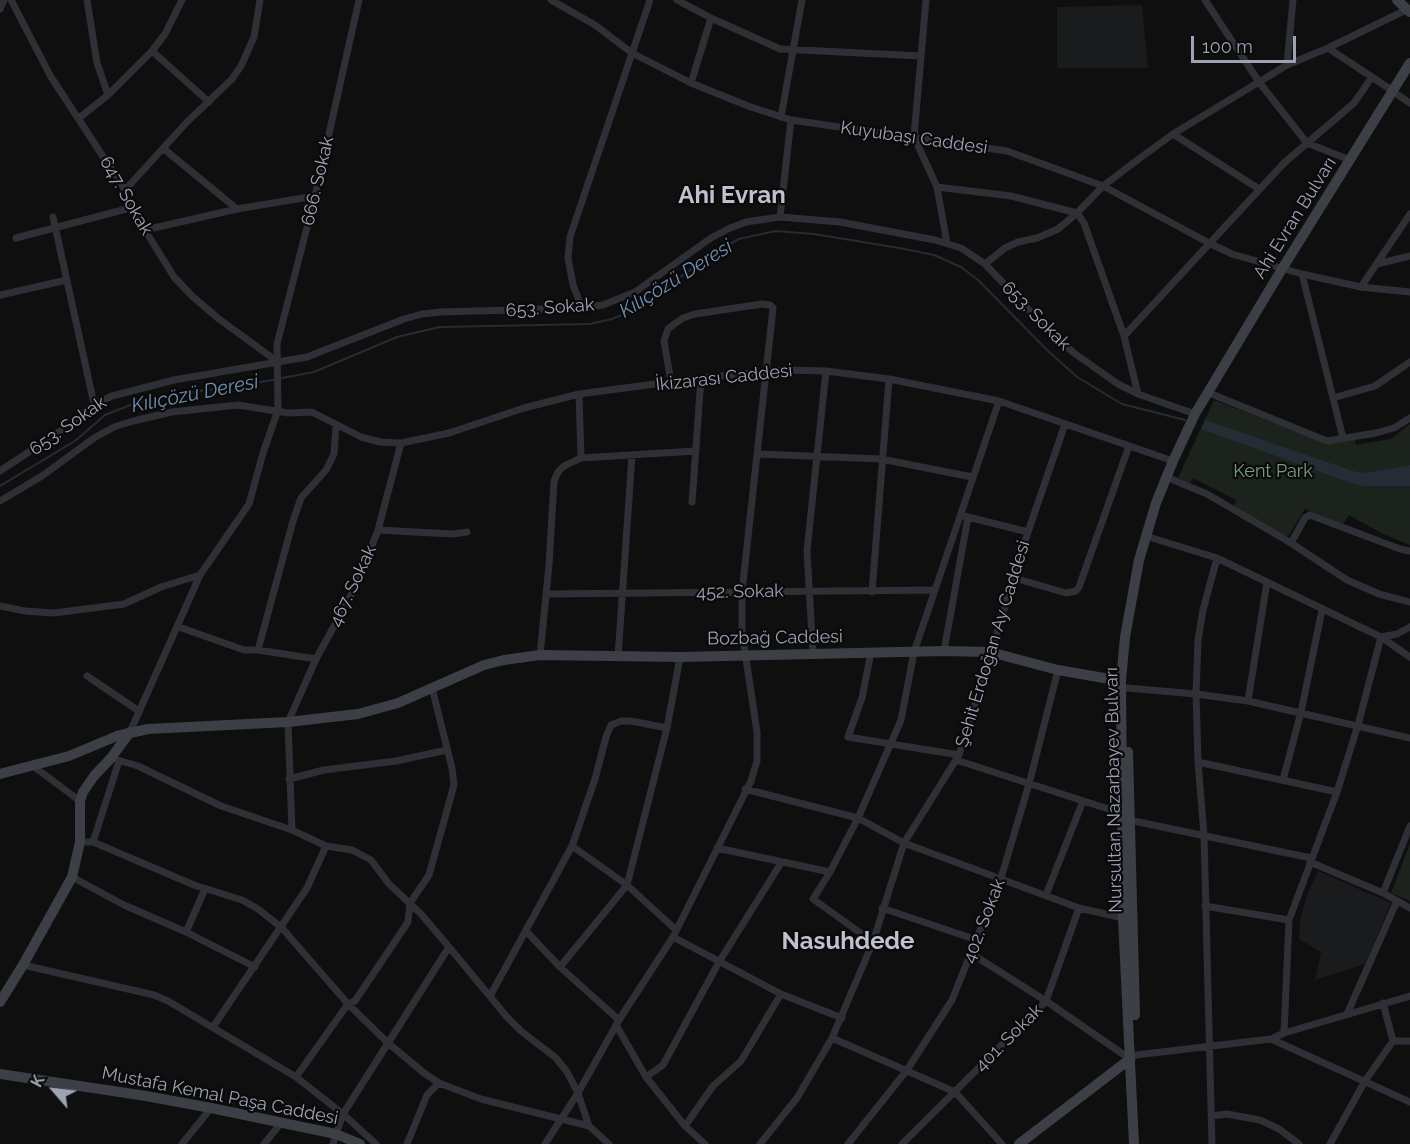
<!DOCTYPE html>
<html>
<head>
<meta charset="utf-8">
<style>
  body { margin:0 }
  #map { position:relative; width:1410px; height:1144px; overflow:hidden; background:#0f0f10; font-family:Raleway,sans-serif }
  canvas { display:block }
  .north { position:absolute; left:24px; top:1060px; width:60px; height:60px; -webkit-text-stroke:4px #0a0a0b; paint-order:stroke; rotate:298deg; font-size:16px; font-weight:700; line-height:24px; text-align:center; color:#9ea3b3 }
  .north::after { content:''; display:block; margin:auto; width:21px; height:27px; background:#9ea3b3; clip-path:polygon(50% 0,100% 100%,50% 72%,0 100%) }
  .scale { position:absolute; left:1191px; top:36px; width:105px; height:27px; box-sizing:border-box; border:3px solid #9ea3b3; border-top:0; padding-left:8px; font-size:18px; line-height:21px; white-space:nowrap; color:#9ea3b3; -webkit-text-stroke:4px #0a0a0b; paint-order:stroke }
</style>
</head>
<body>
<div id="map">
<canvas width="1410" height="1144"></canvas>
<div class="north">K</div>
<div class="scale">100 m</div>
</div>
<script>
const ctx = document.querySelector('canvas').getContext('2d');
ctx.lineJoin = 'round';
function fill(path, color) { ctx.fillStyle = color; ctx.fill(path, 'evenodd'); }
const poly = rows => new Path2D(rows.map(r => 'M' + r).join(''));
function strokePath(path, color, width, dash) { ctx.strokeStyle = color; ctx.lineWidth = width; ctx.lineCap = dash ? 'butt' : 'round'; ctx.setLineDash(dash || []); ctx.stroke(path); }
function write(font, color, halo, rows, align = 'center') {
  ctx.font = font + ' Raleway,sans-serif'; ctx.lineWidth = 4.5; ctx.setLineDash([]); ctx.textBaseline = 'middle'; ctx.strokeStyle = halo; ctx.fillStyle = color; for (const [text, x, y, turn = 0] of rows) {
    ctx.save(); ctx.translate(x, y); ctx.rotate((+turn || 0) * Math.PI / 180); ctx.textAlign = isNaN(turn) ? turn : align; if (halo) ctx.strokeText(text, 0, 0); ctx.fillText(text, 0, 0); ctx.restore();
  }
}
const built = poly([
  [1142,5,1148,68,1057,68,1057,7],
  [1318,871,1391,903,1365,964,1315,980,1321,952,1299,939,1300,920,1307,895]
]);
const green = poly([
  [1214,400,1327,444,1355,440,1356,445,1391,439,1410,424,1410,545,1383,534,1349,515,1343,524,1305,509,1288,536,1283,536,1234,506,1236,500,1193,478,1190,483,1178,478],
  [1410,843,1410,901,1391,893]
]);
const water = poly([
  [1205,420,1353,471,1364,473,1410,465,1410,486,1363,486,1351,483,1201,429]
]);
const stream = poly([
  [0,486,75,441,105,415,133,404,164,396,250,384,314,372,397,337,440,327,590,324,612,319,634,310,717,251,739,239,775,231,814,234,899,248,934,255,961,267,978,280,1047,350,1077,377,1122,404,1185,420]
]);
const street = poly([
  [11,0,51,77,125,190,145,230,174,277,192,296,219,319,278,362],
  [87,0,97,63,108,95],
  [551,0,595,25,632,53,691,83,748,106,791,120,1007,151,1103,186,1211,244,1232,254,1302,274,1361,287,1410,292],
  [677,0,711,18,780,49,921,56],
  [926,0,914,137,937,187,947,243],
  [1205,0,1259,82,1307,143,1350,160],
  [0,9,4,0],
  [1328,48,1393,91],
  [152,51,209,102],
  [1287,65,1293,0],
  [691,83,711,18],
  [1398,95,1410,103],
  [781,117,802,0],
  [79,118,108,95,152,51,165,34,182,0],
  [1173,134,1259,189],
  [164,149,237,209],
  [937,187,1011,196,1077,213],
  [125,190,187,122,232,79,241,66,254,37,260,0],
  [1077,213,1084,223,1124,336,1138,394],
  [53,217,94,404],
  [780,217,791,120],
  [145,230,237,209,315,196],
  [16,238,134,207],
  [985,264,1005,248,1018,242,1037,238,1058,229,1077,213,1103,186,1140,158,1173,134,1259,82,1287,65,1328,48,1408,9],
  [1377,264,1410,256],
  [1302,274,1343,438],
  [1361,287,1410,214],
  [0,295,67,280],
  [582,308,573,285,568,258,570,237,650,0],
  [1124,336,1284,163,1354,103,1372,77],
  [579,394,581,458],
  [1214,395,1327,441,1376,433,1394,428,1410,418],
  [1333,398,1375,386,1410,362],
  [758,454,881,459,972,477],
  [0,471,59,432,94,404,112,396,174,380,307,357,404,319,422,314,441,312,582,308,603,305,635,292,711,238,728,229,746,222,780,217,840,222,935,240,961,248,985,264,1049,331,1074,353,1118,384,1138,394,1195,414],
  [1166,477,1207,494,1291,543,1305,518,1310,515,1400,549,1410,551],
  [0,501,42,476,94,438,114,427,133,421,172,412,238,405,288,413,312,412,361,437,380,442,401,443,449,433,524,408,579,394,701,378,782,370,826,371,889,379,999,401,1173,461],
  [692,502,701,378],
  [964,516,1028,532],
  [378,530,452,534,467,532],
  [1152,538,1217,558,1381,637,1397,634,1410,627],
  [1291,543,1347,580,1379,594,1410,602],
  [1014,578,1066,593,1076,591,1079,587,1129,446],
  [872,592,889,379],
  [546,594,935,590],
  [0,606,25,611,54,613,124,604,161,587,200,575],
  [179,627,244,650,258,650,316,659],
  [258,650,293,521,301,498,326,470,334,454,336,425],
  [944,651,968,517],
  [871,652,862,698,848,737,959,755],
  [813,654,807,551,826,371],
  [540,655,549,565,554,481,558,472,564,466,581,458,696,451],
  [618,657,632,455],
  [87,676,139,711],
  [1127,688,1196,694,1248,701,1410,738],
  [1248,701,1267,582],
  [130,732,200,575,249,504,263,453,278,410,277,344,315,196,359,0],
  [111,758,138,766,221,806,292,830,326,846,352,850,371,860,389,884,421,914,449,947,507,1017,521,1031,556,1058,567,1072,578,1093,589,1126,609,1144],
  [956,760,1121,813],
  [1198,762,1337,792],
  [33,766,80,801],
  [289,779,324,770,396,761,447,750],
  [1283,780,1301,712,1322,610],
  [745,789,858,818,904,843,1079,908,1123,918],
  [1129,820,1311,858],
  [292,830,288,722,316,659,356,586,378,530,401,443],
  [80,842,93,842,194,885,242,900,258,909,282,928,348,1004,387,1042,424,1073,439,1083,481,1099,589,1126],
  [93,842,119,761],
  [572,846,627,885,676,930],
  [717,848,830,872],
  [1310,862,1383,893,1410,908],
  [72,877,124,905,186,932,255,967],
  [1383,893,1410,826],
  [1046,895,1083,801],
  [1205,906,1289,920],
  [882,908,977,940],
  [186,932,205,889],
  [527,932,560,967,619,1020],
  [673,937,781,994,842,1018],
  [873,942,813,899,830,872,858,818,901,720,914,652,999,401],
  [972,954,1046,1001,1130,1059,1136,1055,1271,1039,1410,1102],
  [23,965,154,995,168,1001,296,1077,343,1114,376,1144],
  [560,967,627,885,667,728,680,657],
  [490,996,572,846,595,779,606,737,611,725,621,721,631,721,667,728],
  [1347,1014,1397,901],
  [616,1025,646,1077,685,1126,705,1144],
  [213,1027,307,888,326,846],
  [1284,1033,1289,920,1337,792,1358,725,1381,637,1410,657],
  [832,1038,955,1092,1002,1144],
  [1271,1039,1284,1033,1410,996],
  [1393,1041,1410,1041],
  [296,1077,348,1004,355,1001,408,922,410,903,429,875,454,785,452,768,432,688],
  [646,1077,663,1065,719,962,781,863],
  [1211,1116,1227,1114,1260,1120,1279,1129,1299,1144],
  [685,1126,713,1086,741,1061,781,994],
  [182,1144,211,1108],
  [264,1144,281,1123],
  [333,1144,343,1114,449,947],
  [407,1144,427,1095,439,1083],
  [545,1144,578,1093,619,1020,673,937,751,781,757,761,757,732,742,632,742,592,773,308,770,305,762,304,695,314,683,318,673,325,668,329,664,341,671,382],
  [760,1144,797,1098,832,1038,873,942,904,843,959,755,1028,532,1065,424],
  [848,1144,907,1070,952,1000,1001,878,1029,784,1058,670],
  [902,1144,1046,1001,1079,908],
  [1212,1144,1204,835,1198,762,1196,694,1198,640,1203,610,1217,558],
  [1330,1144,1365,1081,1393,1041,1383,1003]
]);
const secondary = poly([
  [1397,0,1410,12],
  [1128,752,1135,1015],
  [0,774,69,756,117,736,148,729,288,722,358,714,398,703,484,665,504,660,540,655,680,657,944,651,990,652,1058,670,1121,681],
  [0,1002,23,965,72,877,80,842,80,801,83,792,94,776,111,758,130,732],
  [0,1074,146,1096,211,1108,336,1134,360,1144],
  [1019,1144,1130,1059],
  [1134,1144,1123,918,1121,681,1125,637,1139,560,1156,503,1173,461,1195,414,1282,269,1410,63]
]);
const streetNames = [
  ["Kuyubaşı Caddesi",914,138,8],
  ["666. Sokak",318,181,-77],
  ["647. Sokak",126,196,60],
  ["Ahi Evran Bulvarı",1295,218,-58],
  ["653. Sokak",550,308,-4],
  ["653. Sokak",1036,316,45],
  ["İkizarası Caddesi",724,378,-6],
  ["653. Sokak",68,426,-35],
  ["467. Sokak",353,586,-65],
  ["452. Sokak",740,592,-1],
  ["Bozbağ Caddesi",775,638,-1],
  ["Şehit Erdoğan Ay Caddesi",993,644,-73],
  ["Nursultan Nazarbayev Bulvarı",1114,790,-91],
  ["402. Sokak",984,921,-69],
  ["401. Sokak",1009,1038,-45],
  ["Mustafa Kemal Paşa Caddesi",220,1096,11]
];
const parkNames = [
  ["Kent Park",1273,472]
];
const waterNames = [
  ["Kılıçözü Deresi",676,279,-32],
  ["Kılıçözü Deresi",195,394,-11]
];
const districtNames = [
  ["Ahi Evran",732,196],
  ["Nasuhdede",848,942]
];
fill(built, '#1a1b1d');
fill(green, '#1b231c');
fill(water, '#242c35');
strokePath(stream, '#242c35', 2);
strokePath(street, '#2f3036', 7);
strokePath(secondary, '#3d3f46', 10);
write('18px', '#9ea3b3', '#0a0a0b', streetNames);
write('18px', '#73a079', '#0a0a0b', parkNames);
write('italic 20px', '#718fb2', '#0a0a0b', waterNames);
write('bold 24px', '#bfc2ce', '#0a0a0b', districtNames);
</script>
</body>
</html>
